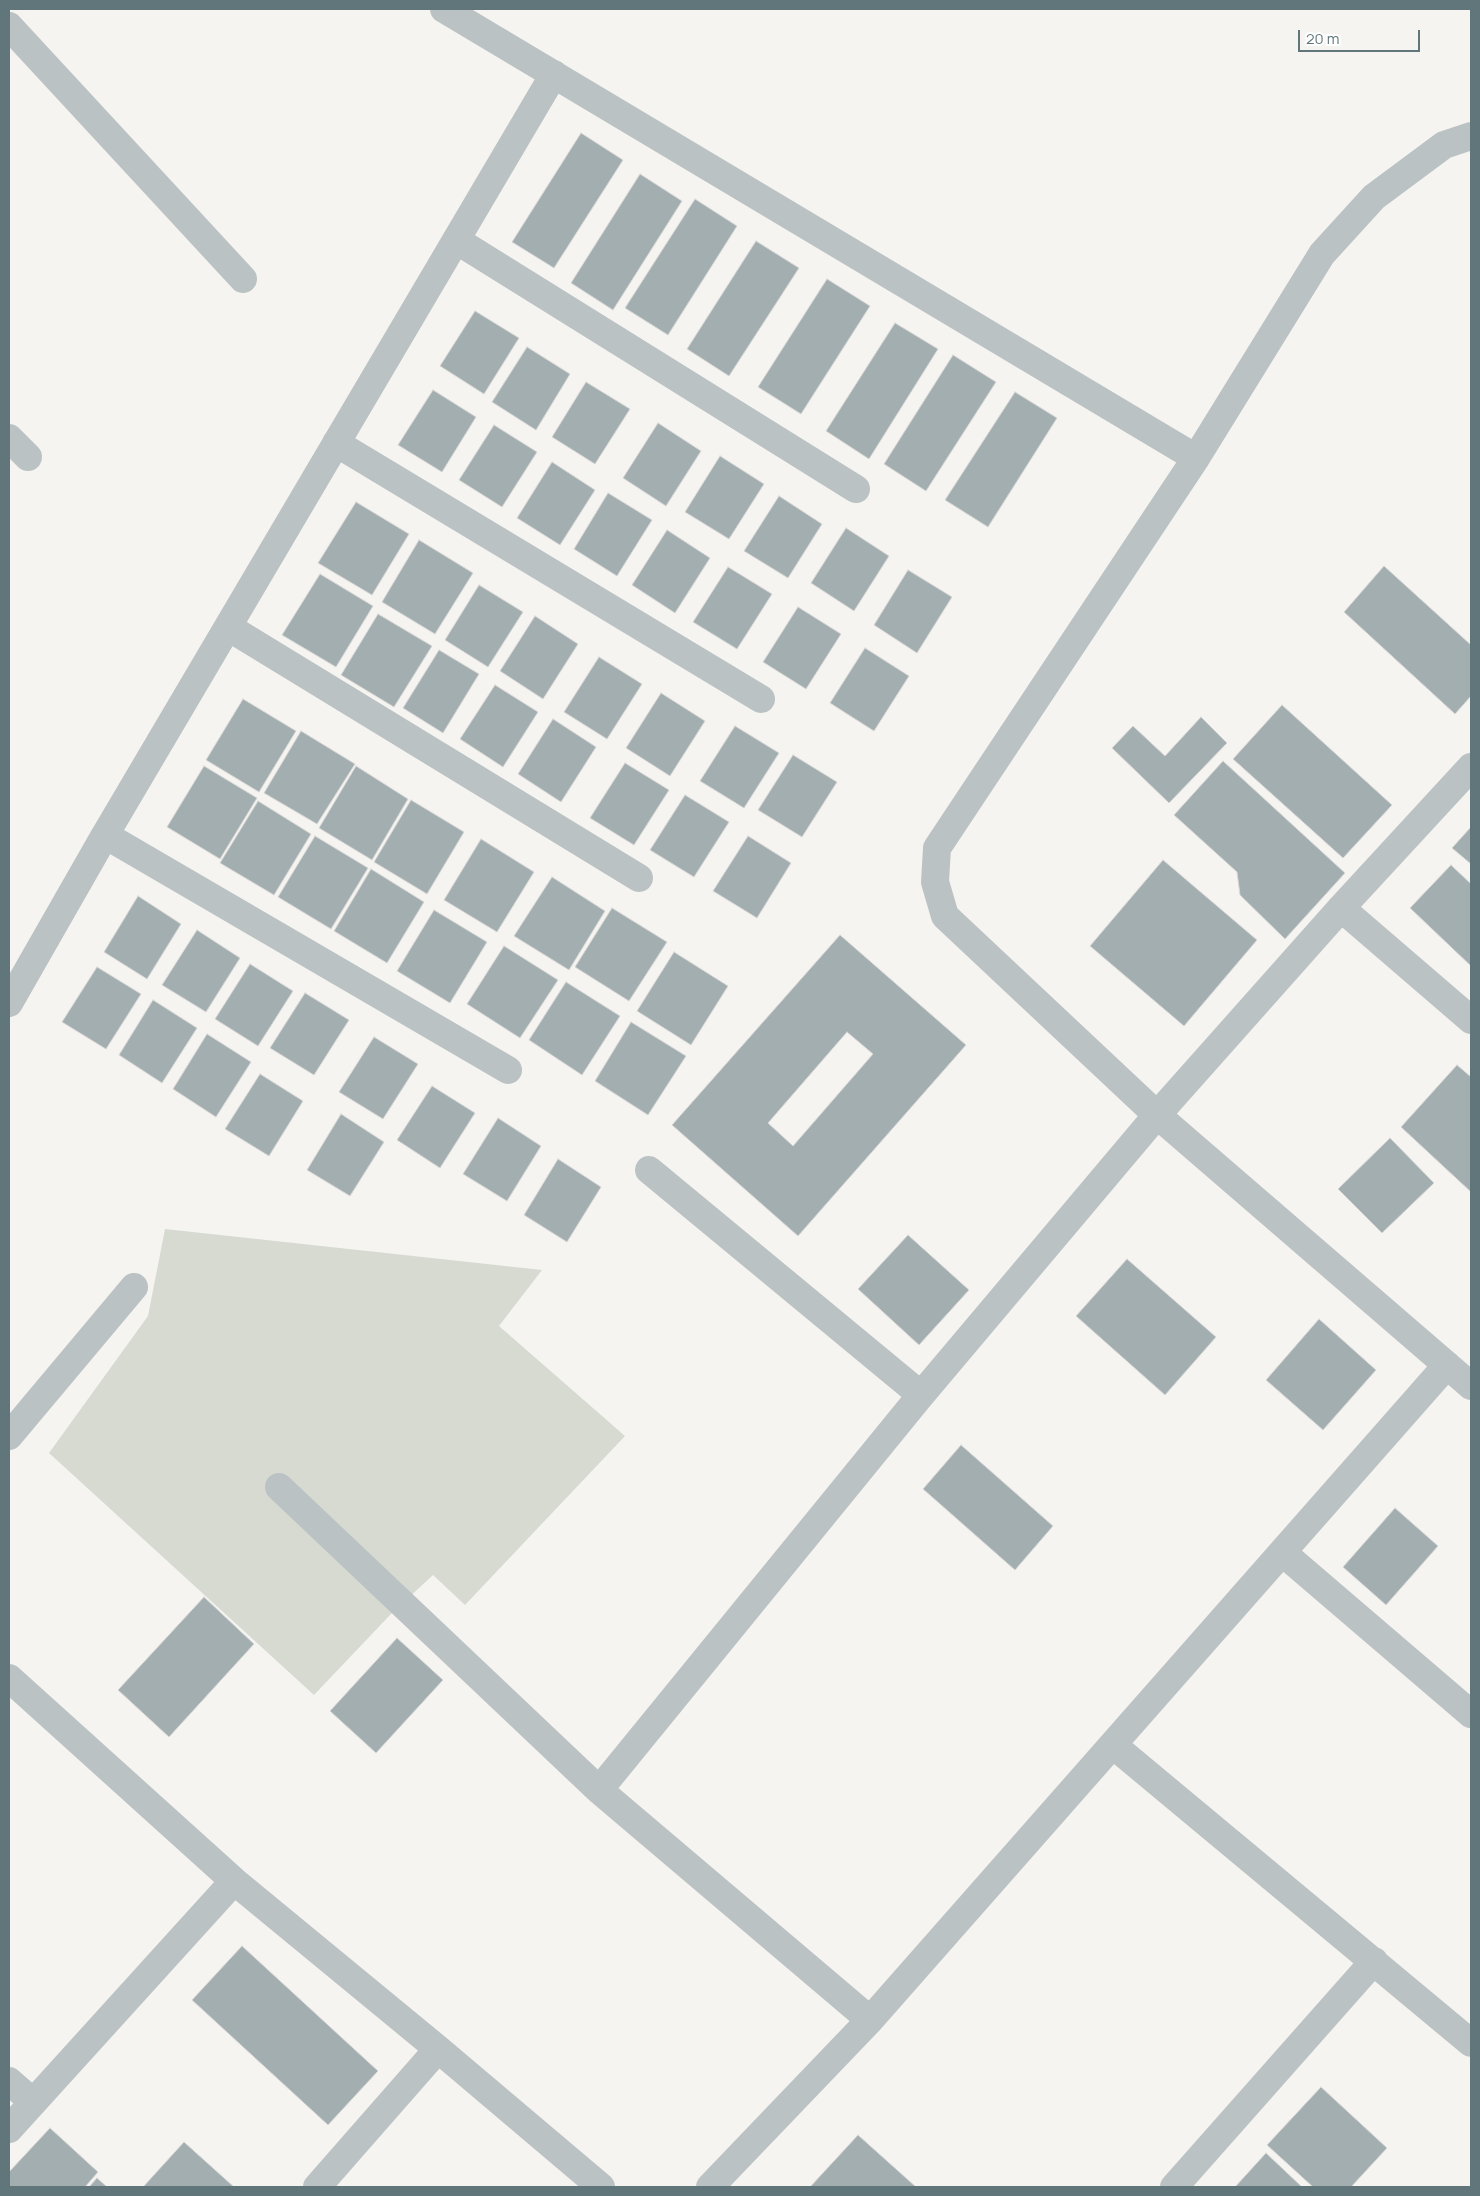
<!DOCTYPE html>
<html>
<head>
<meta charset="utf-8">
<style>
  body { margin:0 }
  #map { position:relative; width:1480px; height:2196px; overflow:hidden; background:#f5f4f1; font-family:Manrope,sans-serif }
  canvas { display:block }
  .frame { position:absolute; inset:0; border:10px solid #61767b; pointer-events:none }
  .scale { position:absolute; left:1298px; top:30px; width:122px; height:22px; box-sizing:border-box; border:2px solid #61767b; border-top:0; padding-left:6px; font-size:15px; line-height:18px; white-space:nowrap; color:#61767b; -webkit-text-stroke:4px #fff; paint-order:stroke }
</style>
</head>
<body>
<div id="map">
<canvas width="1480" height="2196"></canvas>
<div class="frame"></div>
<div class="scale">20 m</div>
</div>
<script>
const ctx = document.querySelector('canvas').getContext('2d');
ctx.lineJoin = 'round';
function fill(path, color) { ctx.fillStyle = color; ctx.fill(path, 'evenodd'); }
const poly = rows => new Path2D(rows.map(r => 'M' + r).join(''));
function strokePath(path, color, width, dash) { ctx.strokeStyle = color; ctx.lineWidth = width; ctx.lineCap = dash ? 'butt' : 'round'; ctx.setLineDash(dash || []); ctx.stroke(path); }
const green = poly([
  [165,1229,542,1270,499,1326,625,1436,465,1605,433,1575,391,1614,314,1695,49,1453,148,1316]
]);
const building = poly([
  [581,133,623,160,554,268,512,242,581,133],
  [640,174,682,201,613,310,571,283,640,174],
  [695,199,737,226,668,335,625,308,695,199],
  [756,241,799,268,729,376,687,349,756,241],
  [827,279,870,306,801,414,758,387,827,279],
  [475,311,519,338,484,394,440,366,475,311],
  [895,323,938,349,869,459,826,431,895,323],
  [527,347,570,374,536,430,492,402,527,347],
  [953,355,996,382,926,491,884,464,953,355],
  [586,382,630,409,595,464,552,437,586,382],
  [433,390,476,417,442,472,398,445,433,390],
  [1015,392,1057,418,988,527,945,500,1015,392],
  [658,423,701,451,666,506,623,478,658,423],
  [494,425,537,452,502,507,459,480,494,425],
  [720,456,764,484,729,539,685,512,720,456],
  [552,462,595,490,560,545,517,518,552,462],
  [608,493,652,520,617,576,574,549,608,493],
  [779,496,822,524,788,578,744,551,779,496],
  [356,502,409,534,372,595,318,563,356,502],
  [846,528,889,556,854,611,811,583,846,528],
  [667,530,710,558,675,613,632,585,667,530],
  [419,540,473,573,435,634,382,602,419,540],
  [1384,566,1471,645,1471,696,1455,714,1344,612,1384,566],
  [728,567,772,594,737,649,693,622,728,567],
  [908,570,952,597,917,653,874,625,908,570],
  [320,574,373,606,336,667,282,635,320,574],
  [479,585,523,612,488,667,445,640,479,585],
  [798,607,841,634,806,689,763,662,798,607],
  [378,614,432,646,394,707,341,675,378,614],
  [535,616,578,644,543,699,500,671,535,616],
  [865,648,909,676,874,731,830,703,865,648],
  [439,650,479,674,443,733,403,708,439,650],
  [599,657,642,684,607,739,564,712,599,657],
  [495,685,538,712,503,767,460,739,495,685],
  [661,693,705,721,670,776,626,748,661,693],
  [243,699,296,731,259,792,206,760,243,699],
  [1282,705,1392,805,1343,858,1233,759,1282,705],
  [1201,717,1227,743,1169,803,1112,748,1133,726,1165,756,1201,717],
  [553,719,596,747,561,802,518,774,553,719],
  [735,726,779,753,744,808,700,781,735,726],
  [301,731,355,764,317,824,264,793,301,731],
  [793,755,837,782,802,837,758,810,793,755],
  [1223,761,1345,873,1285,939,1240,895,1237,872,1174,815,1223,761],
  [625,763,669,790,634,845,590,818,625,763],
  [204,766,257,798,220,859,167,827,204,766],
  [356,766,408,799,372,860,319,828,356,766],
  [685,795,729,822,694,877,650,850,685,795],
  [411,800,464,832,427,894,374,862,411,800],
  [258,801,311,834,274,895,220,863,258,801],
  [1471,827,1471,864,1452,848,1471,827],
  [315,836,368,868,331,929,278,897,315,836],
  [748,836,791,863,757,918,713,891,748,836],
  [481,839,534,872,497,932,444,900,481,839],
  [1163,860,1257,940,1184,1026,1090,946,1163,860],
  [1451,865,1471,884,1471,966,1410,908,1451,865],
  [371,869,424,902,387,963,334,931,371,869],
  [552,877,605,911,569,970,514,936,552,877],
  [138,896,181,924,147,979,104,952,138,896],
  [612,908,667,942,629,1001,575,967,612,908],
  [434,910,487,942,450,1003,397,971,434,910],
  [197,930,240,958,206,1012,162,985,197,930],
  [840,935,966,1045,798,1236,672,1125,840,935],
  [847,1032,873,1054,793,1146,768,1123,847,1032],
  [504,946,558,980,520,1038,467,1004,504,946],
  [674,952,728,986,691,1045,637,1011,674,952],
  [250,964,293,991,258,1046,215,1019,250,964],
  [97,967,141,994,106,1049,62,1022,97,967],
  [566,982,620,1016,582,1075,529,1040,566,982],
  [305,993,349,1020,314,1075,270,1048,305,993],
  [153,1000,197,1028,162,1083,119,1055,153,1000],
  [631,1022,686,1056,648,1115,595,1081,631,1022],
  [207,1034,251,1062,216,1117,173,1089,207,1034],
  [374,1037,418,1064,383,1119,339,1092,374,1037],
  [1457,1065,1471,1077,1471,1192,1401,1127,1457,1065],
  [260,1074,303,1101,269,1156,225,1129,260,1074],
  [432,1086,475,1113,440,1168,397,1140,432,1086],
  [341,1114,384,1142,350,1196,307,1170,341,1114],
  [498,1118,541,1146,507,1201,463,1174,498,1118],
  [1390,1138,1434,1183,1382,1233,1338,1189,1390,1138],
  [558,1159,601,1187,567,1242,524,1215,558,1159],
  [908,1235,969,1290,919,1345,858,1289,908,1235],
  [1127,1259,1216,1337,1165,1395,1076,1316,1127,1259],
  [1319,1319,1376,1370,1323,1430,1266,1380,1319,1319],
  [961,1445,1053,1526,1015,1570,923,1489,961,1445],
  [1395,1508,1438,1546,1386,1605,1343,1567,1395,1508],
  [204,1597,254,1644,169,1737,118,1690,204,1597],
  [397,1638,443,1680,376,1753,330,1711,397,1638],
  [242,1946,378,2071,328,2125,192,2000,242,1946],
  [1321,2087,1387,2148,1351,2187,1313,2187,1267,2145,1321,2087],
  [50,2128,98,2172,85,2187,9,2187,9,2172,50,2128],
  [858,2135,916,2187,810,2187,858,2135],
  [184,2142,234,2187,143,2187,184,2142],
  [1266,2153,1302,2187,1235,2187,1266,2153],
  [97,2178,107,2187,89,2187,97,2178]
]);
const minor = poly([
  [444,9,1196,458],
  [9,26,243,279],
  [1471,136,1444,145,1374,197,1322,254,1196,458,937,848,935,882,945,916,1157,1115,1471,1386],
  [456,240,856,489],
  [9,438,28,457],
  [336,443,761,699],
  [228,627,639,878],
  [1341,908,1471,1020],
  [9,1003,105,835],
  [508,1070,105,835,554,74],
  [921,1395,1157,1115,1341,908,1471,767],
  [9,1436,134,1287],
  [279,1487,599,1790,870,2020],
  [1283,1553,1471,1714],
  [9,1678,234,1881,438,2049,601,2187],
  [1113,1745,1471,2043],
  [599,1790,921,1395,649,1170],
  [9,2081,33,2102],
  [9,2129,234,1881],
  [317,2187,438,2049],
  [710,2187,870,2020,1447,1365],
  [1174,2187,1374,1961]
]);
fill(green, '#d6dad1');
fill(building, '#a3aeb1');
strokePath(building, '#d6d6d4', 1);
strokePath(minor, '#bbc2c3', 28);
</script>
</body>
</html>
